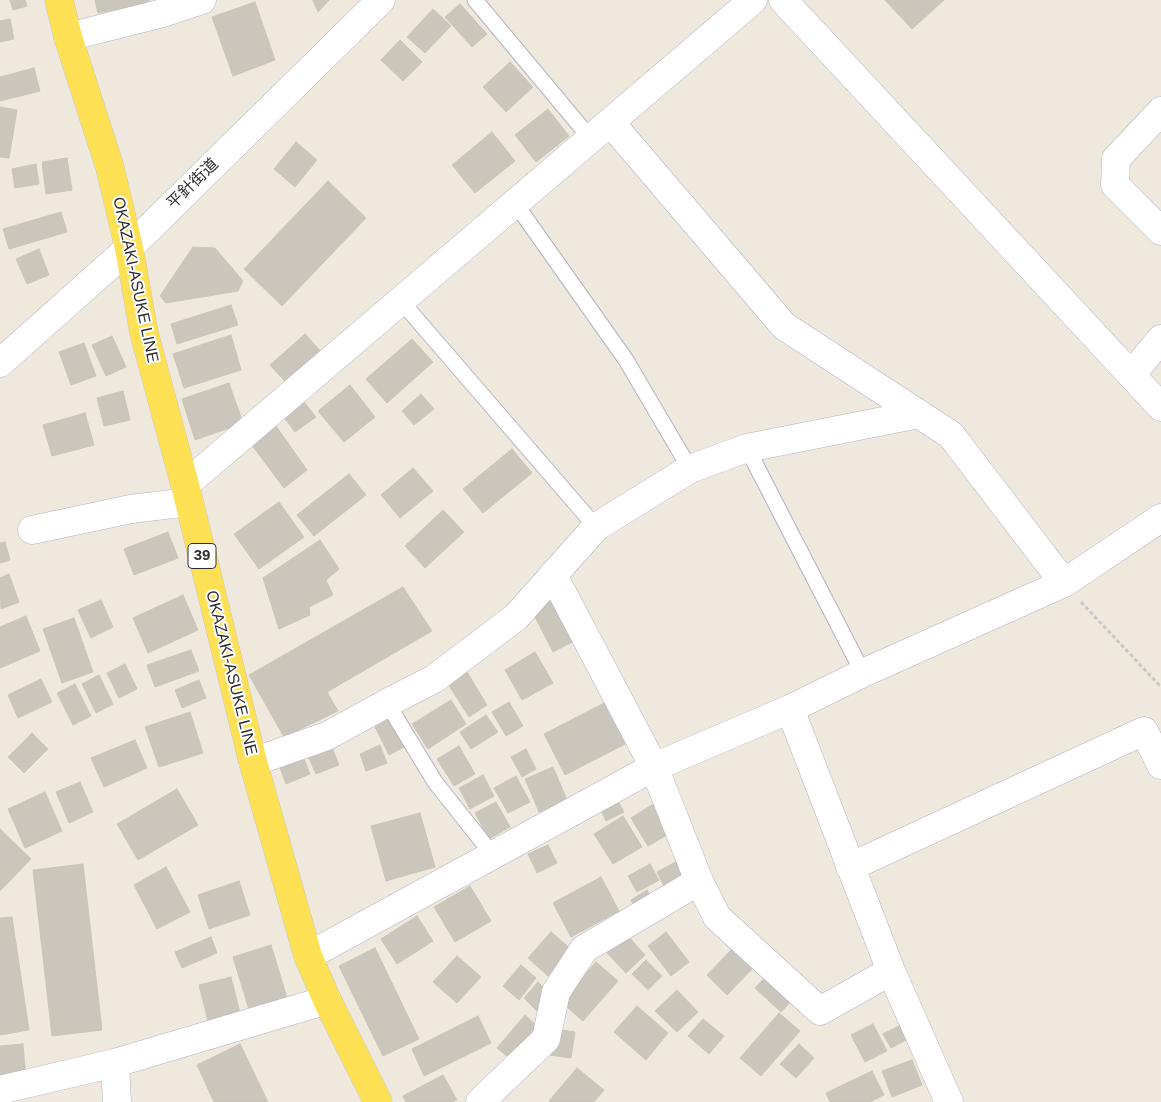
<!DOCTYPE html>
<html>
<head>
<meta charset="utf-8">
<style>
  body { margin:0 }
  canvas { display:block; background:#efe8dd }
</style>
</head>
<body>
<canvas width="1161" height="1102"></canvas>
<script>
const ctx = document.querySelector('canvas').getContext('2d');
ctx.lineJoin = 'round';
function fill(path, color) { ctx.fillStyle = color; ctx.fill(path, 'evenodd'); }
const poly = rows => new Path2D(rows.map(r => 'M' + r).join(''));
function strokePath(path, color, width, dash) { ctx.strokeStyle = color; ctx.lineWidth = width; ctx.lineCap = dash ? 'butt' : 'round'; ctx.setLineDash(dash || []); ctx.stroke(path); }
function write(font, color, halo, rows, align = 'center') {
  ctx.font = font + ' Arial,"Noto Sans JP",sans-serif'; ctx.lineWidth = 4; ctx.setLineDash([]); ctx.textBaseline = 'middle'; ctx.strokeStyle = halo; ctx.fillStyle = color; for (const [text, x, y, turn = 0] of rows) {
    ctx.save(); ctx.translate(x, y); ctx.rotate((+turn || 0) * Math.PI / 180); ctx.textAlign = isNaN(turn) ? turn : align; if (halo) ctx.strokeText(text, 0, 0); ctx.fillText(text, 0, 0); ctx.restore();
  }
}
const building = poly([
  [10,0,25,0,27,6,13,10,10,0],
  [95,0,149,0,149,3,98,13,95,0],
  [313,0,329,0,318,12,313,0],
  [885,0,944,0,912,29,885,0],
  [255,2,275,60,233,76,212,17,255,2],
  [460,4,487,34,472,47,445,17,460,4],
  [433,9,451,26,425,53,407,37,433,9],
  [10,19,14,39,0,42,0,21,10,19],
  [400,40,422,62,403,81,381,60,400,40],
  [510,62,533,87,506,112,483,87,510,62],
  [34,68,40,91,0,101,0,77,34,68],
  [0,107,17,110,9,158,0,157,0,107],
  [548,109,569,136,536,162,515,135,548,109],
  [492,132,515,161,475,193,452,165,492,132],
  [296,142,317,160,295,187,274,169,296,142],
  [67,158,72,190,46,194,42,162,67,158],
  [36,164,39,184,15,188,12,169,36,164],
  [328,181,366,218,282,306,244,269,328,181],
  [61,212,67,232,9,249,3,229,61,212],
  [193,247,215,248,243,281,238,291,166,303,160,296,193,247],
  [39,249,49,275,27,284,16,259,39,249],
  [231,305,238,325,177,344,171,324,231,305],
  [305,334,325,356,290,387,270,365,305,334],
  [231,335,241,370,184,388,173,354,231,335],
  [112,336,126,367,106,376,92,345,112,336],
  [412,339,433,362,387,403,366,379,412,339],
  [84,343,96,376,71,385,59,352,84,343],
  [229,383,243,423,195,440,182,399,229,383],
  [350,385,375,417,344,442,318,411,350,385],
  [123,391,130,420,104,426,97,398,123,391],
  [421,394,434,409,414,425,402,411,421,394],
  [303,401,316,417,295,432,283,416,303,401],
  [85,413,94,445,52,456,43,425,85,413],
  [276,426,307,470,284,488,251,444,276,426],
  [512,449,532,473,483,513,463,489,512,449],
  [413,468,433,491,400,518,381,495,413,468],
  [349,474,366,495,314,536,297,515,349,474],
  [279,502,304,537,259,569,234,534,279,502],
  [443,510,464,532,425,568,405,546,443,510],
  [168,532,178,558,134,575,124,549,168,532],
  [320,540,339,569,326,580,333,595,309,607,310,615,279,629,263,578,320,540],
  [5,542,10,560,0,563,0,543,5,542],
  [9,574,19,602,1,609,0,578,9,574],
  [403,587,432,631,327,692,338,711,284,737,249,675,403,587],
  [183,595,198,630,148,653,133,618,183,595],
  [559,597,580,638,553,652,532,611,559,597],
  [101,600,113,627,91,638,78,610,101,600],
  [26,616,40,651,0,668,0,627,26,616],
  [74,618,93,672,62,683,43,629,74,618],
  [191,650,199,671,155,687,147,665,191,650],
  [535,652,553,683,522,700,505,670,535,652],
  [125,664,137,689,119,698,107,673,125,664],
  [467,672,487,705,469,717,448,684,467,672],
  [99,675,113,704,96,713,82,684,99,675],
  [41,679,52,702,18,718,8,695,41,679],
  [199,680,206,698,182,708,175,690,199,680],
  [75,684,91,716,73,725,57,693,75,684],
  [451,700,466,724,428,749,412,724,451,700],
  [610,700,631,741,565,775,544,734,610,700],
  [509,702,523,726,506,736,492,712,509,702],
  [190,712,203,753,159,767,145,727,190,712],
  [486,715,498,732,471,749,460,732,486,715],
  [391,718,406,746,389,755,375,727,391,718],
  [32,733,48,749,24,773,8,757,32,733],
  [135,740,147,768,104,787,91,758,135,740],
  [331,745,339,765,316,774,307,754,331,745],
  [380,745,387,763,366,771,360,754,380,745],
  [459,746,475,774,454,786,437,759,459,746],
  [526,749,536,769,522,777,511,757,526,749],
  [303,756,310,774,286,784,279,765,303,756],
  [553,767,567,800,539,812,525,779,553,767],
  [483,775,494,796,470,809,459,788,483,775],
  [516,776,530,802,508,813,494,788,516,776],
  [80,782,93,812,69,823,56,792,80,782],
  [177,789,198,825,138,860,117,824,177,789],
  [45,792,62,831,25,848,8,809,45,792],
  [617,799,624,812,606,821,600,808,617,799],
  [496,802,510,827,489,839,475,813,496,802],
  [655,803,672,832,648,846,631,818,655,803],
  [420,813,435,867,386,881,371,826,420,813],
  [623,816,642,847,613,864,594,834,623,816],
  [0,829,31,859,0,891,0,829],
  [548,845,557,863,537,873,528,854,548,845],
  [683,858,692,876,666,890,657,872,683,858],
  [83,864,102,1030,52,1036,33,870,83,864],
  [650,864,659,880,637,892,628,876,650,864],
  [166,867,190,912,157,929,134,885,166,867],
  [601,877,619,911,571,937,553,903,601,877],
  [239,881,250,915,209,929,198,895,239,881],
  [470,886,491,921,455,942,434,907,470,886],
  [647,890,654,903,638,912,631,900,647,890],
  [417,916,433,941,397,964,381,939,417,916],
  [12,917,29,1030,0,1035,0,918,12,917],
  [551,932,571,949,548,976,528,958,551,932],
  [666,932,689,962,671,976,648,946,666,932],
  [627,935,645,955,626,973,607,953,627,935],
  [211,937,217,953,182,968,175,952,211,937],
  [271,945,288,1001,250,1013,233,957,271,945],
  [734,947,754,967,727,995,707,975,734,947],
  [375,948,419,1039,383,1056,339,966,375,948],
  [457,956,481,977,457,1003,433,982,457,956],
  [646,960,662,976,648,990,632,974,646,960],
  [596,962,618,981,583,1021,561,1002,596,962],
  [521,965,536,978,519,1000,503,986,521,965],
  [770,972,796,996,781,1012,755,988,770,972],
  [231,977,241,1017,209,1025,199,985,231,977],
  [538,982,551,995,537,1011,524,998,538,982],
  [677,990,698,1012,677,1032,655,1011,677,990],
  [637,1006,668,1033,646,1060,614,1032,637,1006],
  [779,1013,800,1031,761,1076,740,1058,779,1013],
  [525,1015,541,1030,513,1061,497,1048,525,1015],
  [478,1016,491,1043,424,1076,412,1049,478,1016],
  [703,1019,724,1036,709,1054,688,1036,703,1019],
  [873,1024,887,1051,865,1062,851,1035,873,1024],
  [901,1025,908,1039,891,1048,883,1034,901,1025],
  [554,1029,575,1032,571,1058,550,1055,554,1029],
  [23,1044,26,1079,0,1081,0,1046,23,1044],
  [240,1044,268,1102,214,1102,197,1065,240,1044],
  [799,1044,814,1058,796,1078,780,1064,799,1044],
  [912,1060,922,1085,892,1097,882,1071,912,1060],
  [577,1068,604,1090,594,1102,551,1102,549,1101,577,1068],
  [872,1071,884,1095,870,1102,830,1102,826,1093,872,1071],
  [443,1075,457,1100,452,1102,406,1102,403,1096,443,1075]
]);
const path = poly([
  [1081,602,1161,687]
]);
const service = poly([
  [475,0,591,139],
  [515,203,626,360,690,469],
  [401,301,596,527],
  [747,448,863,673],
  [387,703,435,782,492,854]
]);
const minor = poly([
  [783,0,1161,407],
  [68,37,163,13,202,0],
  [1161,111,1116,159,1115,185,1161,231],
  [610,122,784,326,951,435,1064,583],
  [1131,375,1161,339],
  [185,485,753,0],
  [32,530,131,509,189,502],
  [553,575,654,767,699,881,717,917,820,1011,891,971],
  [790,709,891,971,949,1102],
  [253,762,327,736,387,703,434,679,516,617,596,527,690,469,747,448,919,414],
  [850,867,1144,731,1161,765],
  [308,956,654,767,790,709,863,673,1064,583,1161,518],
  [115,1063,117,1102],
  [0,1090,115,1063,327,1000],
  [480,1102,546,1039,556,992,584,949,699,881]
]);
const tertiary = poly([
  [0,363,129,248,381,0]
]);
const primary = poly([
  [59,0,68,37,110,168,129,248,144,333,185,485,253,762,308,956,327,1000,378,1102]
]);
const shields = [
  [202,556,28]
];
const shieldNames = [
  ["39",202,556]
];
const streetNames = [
  ["平針街道",193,184,-44],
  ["OKAZAKI-ASUKE LINE",135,280,78],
  ["OKAZAKI-ASUKE LINE",231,673,76]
];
fill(building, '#cac6bc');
strokePath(building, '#cbc5b7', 1);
strokePath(service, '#b1b3c1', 17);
strokePath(minor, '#b1b3c1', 29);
strokePath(tertiary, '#b1b3c1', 29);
strokePath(primary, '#c8c8c8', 29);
strokePath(path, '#c8c8c8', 3, [4, 2.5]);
strokePath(service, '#fff', 15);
strokePath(minor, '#fff', 28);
strokePath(tertiary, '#fff', 28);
strokePath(primary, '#fee054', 28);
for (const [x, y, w] of shields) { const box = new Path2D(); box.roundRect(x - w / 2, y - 12.5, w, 25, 4); ctx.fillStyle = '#fff'; ctx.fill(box); strokePath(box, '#2c2c2c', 1); }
write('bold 15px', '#2c2c2c', null, shieldNames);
write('16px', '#2c2c2c', '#fff', streetNames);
</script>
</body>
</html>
